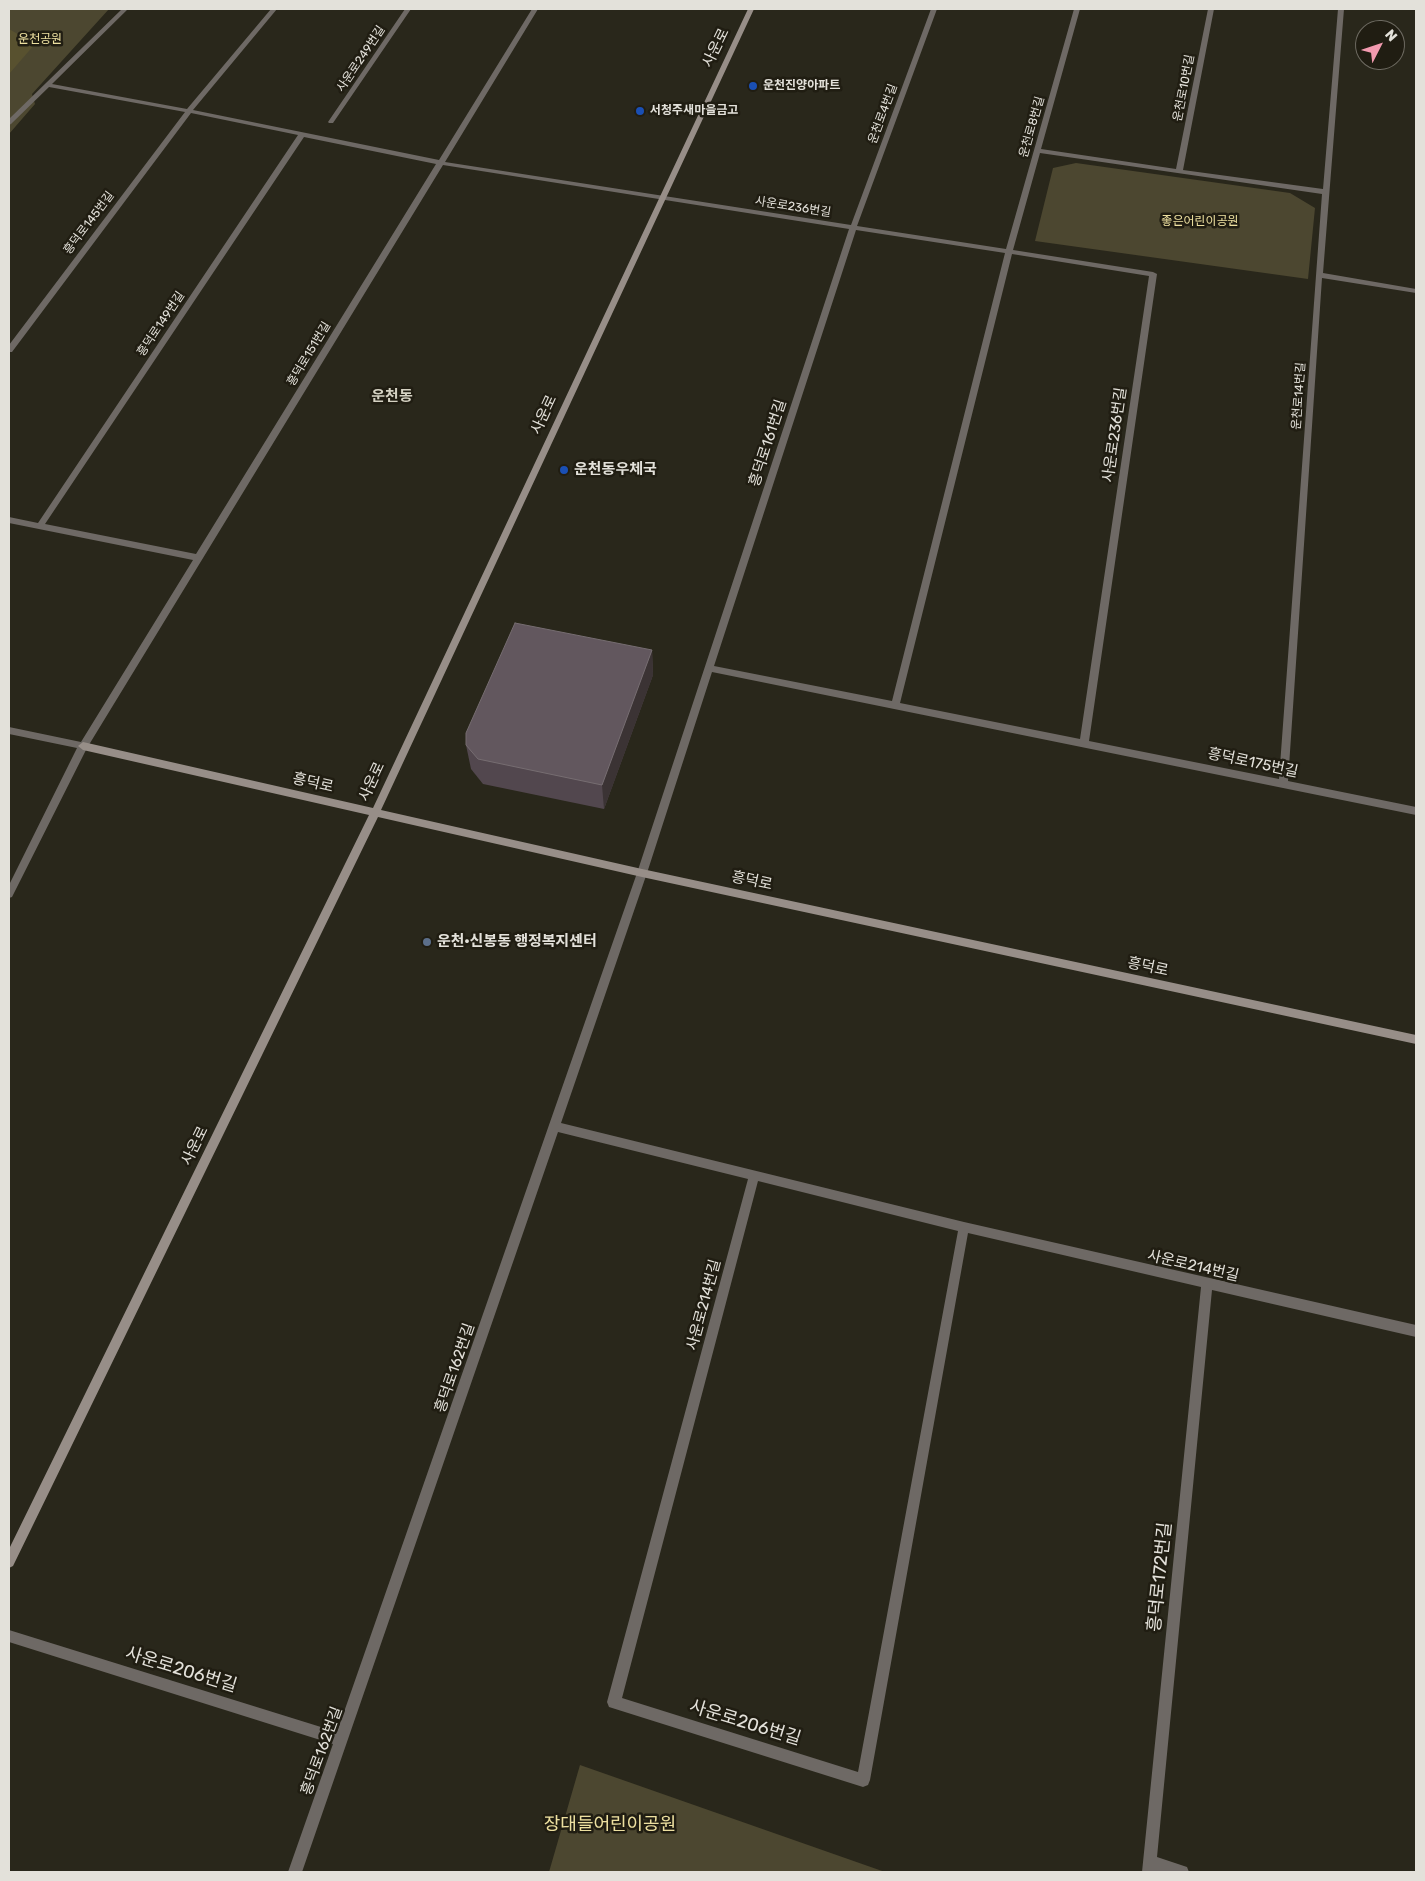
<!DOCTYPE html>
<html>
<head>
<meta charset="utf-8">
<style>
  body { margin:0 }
  #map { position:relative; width:1425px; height:1881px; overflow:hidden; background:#29271b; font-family:Rubik,sans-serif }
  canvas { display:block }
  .frame { position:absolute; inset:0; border:10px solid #e3e1da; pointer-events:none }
  .north { position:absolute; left:1355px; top:20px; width:50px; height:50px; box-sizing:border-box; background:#201d12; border:1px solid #6e6b62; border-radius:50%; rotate:49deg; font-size:14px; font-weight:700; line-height:20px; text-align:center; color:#e3e1da }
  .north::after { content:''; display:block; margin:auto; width:18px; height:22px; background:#f29aaf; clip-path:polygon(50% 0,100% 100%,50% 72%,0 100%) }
</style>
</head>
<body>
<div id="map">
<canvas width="1425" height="1881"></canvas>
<div class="frame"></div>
<div class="north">N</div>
</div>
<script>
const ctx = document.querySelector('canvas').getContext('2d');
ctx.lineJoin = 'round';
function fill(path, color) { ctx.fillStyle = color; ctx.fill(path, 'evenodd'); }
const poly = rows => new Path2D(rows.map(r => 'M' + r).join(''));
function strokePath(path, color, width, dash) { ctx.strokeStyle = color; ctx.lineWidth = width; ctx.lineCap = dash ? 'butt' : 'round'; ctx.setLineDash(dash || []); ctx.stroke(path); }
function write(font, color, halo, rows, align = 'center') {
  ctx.font = font + ' Rubik,"Noto Sans KR",sans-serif'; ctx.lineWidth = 5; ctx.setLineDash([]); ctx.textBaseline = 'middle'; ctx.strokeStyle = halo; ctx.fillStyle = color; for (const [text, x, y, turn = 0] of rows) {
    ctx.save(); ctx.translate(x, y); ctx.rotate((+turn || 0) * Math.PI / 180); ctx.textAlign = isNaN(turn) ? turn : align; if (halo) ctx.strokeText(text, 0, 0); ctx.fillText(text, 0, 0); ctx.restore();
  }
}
const green = poly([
  [9,9,109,9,32,94,35,104,9,134],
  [1076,163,1290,193,1315,208,1308,279,1035,241,1053,168],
  [580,1765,885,1872,549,1872]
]);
const forest = poly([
  [9,29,35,44,9,74]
]);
const street = poly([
  [122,9,128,9,52,84,187,109,271,9,277,9,193,110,439,160,532,9,538,9,445,162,851,225,931,9,937,9,857,226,1006,249,1074,9,1080,9,1041,149,1176,169,1208,9,1214,9,1183,170,1323,189,1338,9,1344,9,1323,273,1416,289,1416,293,1322,278,1288,781,1416,807,1416,815,712,672,647,873,561,1123,964,1222,1416,1325,1416,1337,1212,1290,1157,1857,1187,1867,1189,1872,1161,1872,1156,1871,1156,1872,1142,1872,1201,1287,968,1233,870,1780,868,1785,863,1787,609,1707,607,1702,748,1179,558,1132,302,1872,288,1872,333,1744,9,1642,9,1630,337,1732,637,873,849,229,443,165,87,748,12,897,9,898,9,885,77,748,9,734,9,727,81,742,193,560,9,523,9,517,38,523,298,135,191,113,12,352,9,352,9,345,185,112,49,87,11,124,9,125,9,119,122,9],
  [304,137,436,164,196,554,45,524,304,137],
  [1040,153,1322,194,1279,779,1089,741,1157,274,1153,272,1013,250,1040,153],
  [856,230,1005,253,892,701,714,666,856,230],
  [1012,254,1149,276,1080,739,900,703,1012,254],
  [758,1181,958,1231,858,1772,622,1698,758,1181],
  [405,9,411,9,333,123,329,123,328,122,405,9]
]);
const secondary = poly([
  [748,9,754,9,381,810,642,869,1416,1035,1416,1044,642,877,378,817,13,1566,9,1568,9,1549,369,815,83,750,78,746,83,742,373,808,748,9]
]);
const wall = poly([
  [652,650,653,675,604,809,483,784,471,769,466,745]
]);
const shadedWall = poly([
  [652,650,653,675,604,809,602,785]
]);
const building = poly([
  [515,623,652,650,602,785,478,759,466,745,466,733,515,623]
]);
const markers = [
  [753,86,5,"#1a4fb4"],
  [640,111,5,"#1a4fb4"],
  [564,470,5,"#1a4fb4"],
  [427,942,5,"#5c6f8a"]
];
const farParknames = [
  ["운천공원",40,40],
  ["좋은어린이공원",1200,222]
];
const farStreetnames = [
  ["사운로249번길",361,59,-56],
  ["운천로10번길",1184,88,-79],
  ["운천로4번길",883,114,-70],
  ["운천로8번길",1032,127,-74],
  ["사운로236번길",793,207,9],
  ["흥덕로145번길",89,223,-53],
  ["흥덕로149번길",161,324,-56],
  ["흥덕로151번길",309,354,-59],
  ["운천로14번길",1299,396,-86]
];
const farPoinames = [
  ["운천진양아파트",763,86],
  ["서청주새마을금고",650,111]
];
const streetNames = [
  ["사운로",716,48,-64],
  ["사운로",544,415,-65],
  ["사운로236번길",1115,435,-82],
  ["흥덕로161번길",768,443,-72],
  ["흥덕로175번길",1253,763,12],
  ["사운로",372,782,-65],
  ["흥덕로",313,783,13],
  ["흥덕로",752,881,12],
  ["흥덕로",1148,967,12],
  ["사운로",195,1146,-64],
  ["사운로214번길",1193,1266,13],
  ["사운로214번길",704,1305,-75],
  ["흥덕로162번길",455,1368,-71],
  ["흥덕로162번길",322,1751,-70]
];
const farQuarternames = [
  ["운천동",392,397]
];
const poiNames = [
  ["운천동우체국",574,470],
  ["운천·신봉동 행정복지센터",437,942]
];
const nearStreetnames = [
  ["흥덕로172번길",1160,1577,-84],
  ["사운로206번길",181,1670,17],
  ["사운로206번길",745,1723,17]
];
const nearParknames = [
  ["장대들어린이공원",610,1825]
];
fill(green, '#4c4730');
fill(forest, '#58512f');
fill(street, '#6e6965');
fill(secondary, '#978e88');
fill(wall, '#52474e');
fill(shadedWall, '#3b3334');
fill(building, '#62575e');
strokePath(building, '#766d71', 1);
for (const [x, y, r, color] of markers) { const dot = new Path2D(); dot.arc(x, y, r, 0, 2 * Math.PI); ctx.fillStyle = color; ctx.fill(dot); strokePath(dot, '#201d12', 2); }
write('12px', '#ede0a0', '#201d12', farParknames);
write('12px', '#e3e1da', '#201d12', farStreetnames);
write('bold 12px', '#e3e1da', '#201d12', farPoinames, 'left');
write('15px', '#e3e1da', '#201d12', streetNames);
write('bold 15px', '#d4d1c2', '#201d12', farQuarternames);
write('bold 15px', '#e3e1da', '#201d12', poiNames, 'left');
write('18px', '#e3e1da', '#201d12', nearStreetnames);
write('18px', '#ede0a0', '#201d12', nearParknames);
</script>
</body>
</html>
